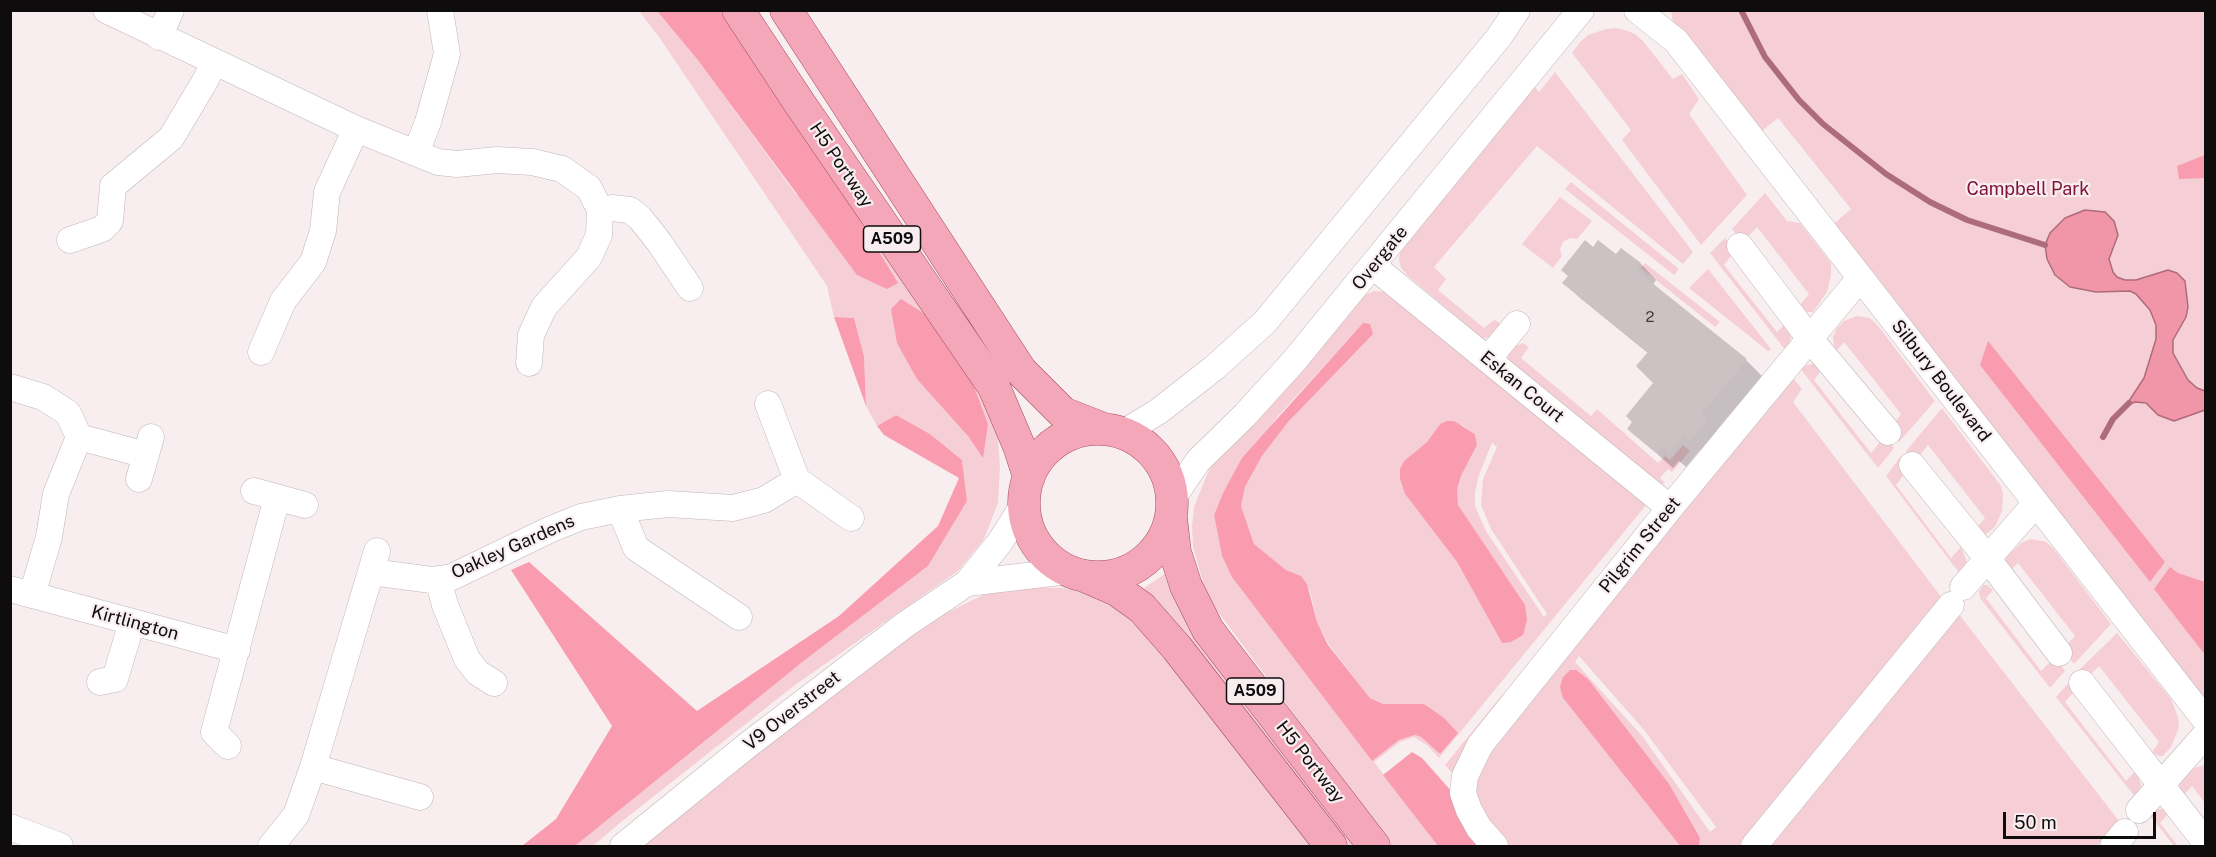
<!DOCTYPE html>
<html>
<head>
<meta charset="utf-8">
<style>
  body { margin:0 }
  #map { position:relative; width:2216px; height:857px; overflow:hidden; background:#f8eef0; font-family:"Public Sans",sans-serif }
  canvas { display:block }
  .frame { position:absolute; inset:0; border:12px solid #0f0c0d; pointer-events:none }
  .scale { position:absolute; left:2003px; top:812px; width:153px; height:27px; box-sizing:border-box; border:3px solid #0f0c0d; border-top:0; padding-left:8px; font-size:18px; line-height:21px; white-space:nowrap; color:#0f0c0d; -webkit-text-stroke:4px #f8eef0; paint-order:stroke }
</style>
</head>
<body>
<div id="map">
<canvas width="2216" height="857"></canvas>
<div class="frame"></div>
<div class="scale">50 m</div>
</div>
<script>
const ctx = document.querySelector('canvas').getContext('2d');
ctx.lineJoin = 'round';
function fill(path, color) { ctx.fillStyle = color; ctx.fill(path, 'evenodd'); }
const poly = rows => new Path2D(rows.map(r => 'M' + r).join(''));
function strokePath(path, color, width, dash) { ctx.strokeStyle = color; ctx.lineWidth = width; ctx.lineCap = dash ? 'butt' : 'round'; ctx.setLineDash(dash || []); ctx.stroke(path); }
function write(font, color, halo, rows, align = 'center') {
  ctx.font = font + ' "Public Sans",sans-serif'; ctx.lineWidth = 4.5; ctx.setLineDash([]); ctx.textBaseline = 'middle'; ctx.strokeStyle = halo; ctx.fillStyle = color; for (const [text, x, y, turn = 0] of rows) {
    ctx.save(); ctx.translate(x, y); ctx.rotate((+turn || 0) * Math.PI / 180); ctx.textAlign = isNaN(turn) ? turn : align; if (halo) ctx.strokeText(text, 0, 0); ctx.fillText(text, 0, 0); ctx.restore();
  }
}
const green = poly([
  [639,11,657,11,697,59,798,197,715,11,738,11,994,387,1000,467,998,503,984,539,958,571,795,685,621,822,593,846,575,846,805,660,928,566,967,501,962,460,930,434,896,415,877,426,866,406,864,356,854,318,834,317,827,286,659,37],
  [901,299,983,457,968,436],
  [1671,11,2205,11,2205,721,1824,232,1851,209,1778,118,1752,139,1676,41],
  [1616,28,1625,30,1635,34,1643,41,1673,79,1682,74,1699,99,1689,114,1747,195,1701,245,1622,140,1631,130,1572,53,1580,42,1588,35,1606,29],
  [1555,72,1693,252,1683,264,1537,146,1434,267,1446,279,1438,290,1484,328,1494,320,1499,322,1501,326,1496,335,1483,339,1407,275,1401,268,1399,260,1401,244,1533,85,1539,92],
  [1571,182,1679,269,1674,275,1565,189],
  [1765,193,1787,221,1800,223,1831,263,1831,276,1827,292,1813,312,1807,312,1800,305,1809,294,1757,227,1743,242,1732,229],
  [1560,197,1592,221,1577,239,1570,238,1563,242,1560,249,1562,256,1553,268,1522,244],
  [1725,238,1735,251,1724,265,1777,332,1786,323,1791,338,1786,351,1710,253],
  [1645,263,1720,322,1715,327,1641,268],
  [1708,269,1771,349,1768,351,1689,288],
  [1374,291,1386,292,1647,504,1439,758,1427,745,1414,737,1400,742,1374,762,1438,846,1392,846,1216,609,1205,589,1193,547,1192,527,1194,507,1208,472,1216,457,1363,296],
  [1363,323,1262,456,1245,487,1241,506,1254,544,1286,570,1301,576,1310,591,1317,622,1329,645,1370,698,1383,704,1424,704,1457,733,1440,754,1421,737,1415,735,1399,740,1372,761,1233,577,1222,556,1214,515,1223,493,1278,416],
  [1440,424,1462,425,1475,434,1477,445,1461,476,1456,489,1458,505,1468,522,1502,643,1457,562,1405,494,1400,479,1404,461,1427,442],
  [1492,443,1497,447,1483,479,1481,505,1491,529,1547,614,1544,617,1486,531,1475,506,1475,492,1479,475],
  [1857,316,1870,318,1879,327,1935,401,1899,442,1889,430,1901,414,1844,342,1837,350,1834,346,1833,337,1837,328,1844,321],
  [1523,343,1529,347,1521,358,1591,416,1597,409,1658,463,1665,456,1670,460,1683,445,1690,451,1672,472,1668,469,1660,478,1665,483,1657,485,1508,361,1508,353,1513,347],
  [1816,363,1823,368,1814,380,1871,453,1885,436,1894,448,1878,468,1799,367],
  [1793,378,1802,389,1793,402,1942,598,1740,846,1699,846,1699,838,1563,698,1680,846,1510,846,1488,820,1480,808,1477,798,1475,787,1476,777,1486,754],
  [1579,656,1644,730,1716,827,1710,832,1643,737,1575,662],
  [1942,408,2001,486,2003,495,2002,511,1995,527,1986,534,1975,530,1985,518,1928,445,1914,462,1906,451],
  [1901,456,1909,468,1896,485,1951,558,1961,547,1967,562,1960,574,1886,476],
  [2031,539,2046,542,2053,548,2111,624,2074,664,2063,648,2075,636,2018,563,2009,572,2007,567,2006,557,2021,543],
  [1166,573,1319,800,1354,846,1338,846,1174,620,1144,588],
  [1983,585,1987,585,1993,590,1986,598,2041,671,2055,657,2065,671,2050,688,1980,598,1979,592],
  [1028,587,1062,588,1083,591,1112,606,1177,648,1331,846,635,846,704,791,764,749,926,623,983,595],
  [1958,613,2119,821,2097,846,1766,846],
  [2117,633,2171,699,2176,712,2179,722,2178,730,2171,747,2163,756,2158,756,2152,752,2159,742,2099,666,2086,679,2079,670],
  [2072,679,2079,686,2065,702,2126,781,2136,770,2141,785,2136,798,2056,697],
  [1502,695,1508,695,1464,749,1455,776,1445,765],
  [2205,765,2205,803,2192,786,2181,798,2179,793,2180,783,2183,778,2194,768],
  [2158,809,2167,809,2170,812,2160,823,2178,846,2174,846,2150,815]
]);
const forest = poly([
  [657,11,720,11,825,163,898,283,887,289,857,275,697,59],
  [2205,155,2205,178,2179,179,2177,166],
  [901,299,933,319,973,384,988,424,983,458,968,436,917,379,897,343,891,309],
  [834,317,854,318,864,356,866,406],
  [1363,323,1370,324,1373,334,1288,422,1262,456,1245,487,1241,506,1254,544,1286,570,1301,576,1307,584,1317,622,1328,645,1370,698,1383,704,1424,704,1444,718,1458,733,1440,754,1421,737,1415,735,1399,740,1372,761,1232,577,1222,556,1214,515,1223,493,1242,458],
  [1988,341,2165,562,2150,582,1980,365],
  [896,415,930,434,962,460,967,501,928,566,805,660,575,846,522,846,556,819,612,726,511,570,529,562,697,711,839,616,938,526,959,478,884,435,877,426],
  [1447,421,1454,421,1475,434,1477,445,1461,476,1457,489,1458,505,1525,605,1527,620,1523,635,1511,642,1502,643,1457,562,1405,494,1400,479,1400,469,1404,461,1427,442,1440,424],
  [2170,567,2178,573,2205,582,2205,655,2154,589],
  [1570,670,1576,670,1588,679,1669,784,1700,838,1699,846,1680,846,1563,698,1560,687,1563,677],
  [1412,752,1422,758,1453,793,1482,846,1438,846,1383,775]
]);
const water = poly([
  [2085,210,2105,212,2114,221,2118,235,2109,259,2113,272,2117,277,2125,280,2136,280,2168,270,2177,273,2185,281,2188,307,2186,317,2173,340,2173,353,2188,380,2197,388,2205,391,2205,410,2174,421,2158,415,2146,403,2135,402,2130,404,2129,401,2144,378,2156,339,2156,325,2150,310,2136,294,2130,291,2096,292,2070,287,2055,275,2047,259,2045,245,2050,233,2065,218,2085,210]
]);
const shadow = poly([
  [1594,249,1617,256,1621,250,1641,264,1656,280,1653,285,1746,360,1762,376,1716,431,1722,437,1706,456,1700,450,1686,467,1679,461,1673,468,1629,429,1655,383,1649,354,1580,298,1564,283]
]);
const stream = poly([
  [1741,10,1765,57,1799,100,1823,124,1886,174,1930,202,1967,220,2045,245],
  [2103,437,2113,419,2129,403]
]);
const building = poly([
  [1585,240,1593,247,1598,240,1616,254,1621,248,1641,263,1636,270,1747,359,1701,414,1707,420,1690,442,1684,435,1669,453,1663,446,1656,453,1627,429,1632,422,1626,416,1653,383,1636,366,1648,352,1562,283,1568,276,1561,270]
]);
const minor = poly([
  [106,10,356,129,438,162,457,164,497,160,532,162,562,169,589,188,600,210,599,235,589,257,544,307,531,335,529,363],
  [1637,10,1676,41,2206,721],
  [159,37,171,10],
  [416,153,428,122,447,54,440,10],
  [600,210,612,208,630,210,640,218,659,242,690,288],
  [70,240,102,229,110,221,113,186,171,138,205,81,214,63],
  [1740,246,1810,339,1888,432],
  [1373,266,1670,508],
  [261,352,283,301,313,262,323,231,327,192,356,129],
  [1488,359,1517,324],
  [10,387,43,397,68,413,79,437,146,455],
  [768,404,797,480,851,518],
  [1123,433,1159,411,1214,368,1265,322,1499,37,1517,10],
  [1912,465,1988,559,2059,653],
  [139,479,151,437],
  [254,491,305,505],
  [1172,499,1198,461,1245,415,1294,361,1581,10],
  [620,509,636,548,739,617],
  [371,572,432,580,452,577,549,530,581,517,620,509,668,504,733,508,764,500,797,480],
  [438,579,445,605,467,659,478,673,494,683],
  [967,583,1068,571],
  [1963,587,2036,503],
  [10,589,237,650],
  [32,595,49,537,56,494,79,437],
  [100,682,115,679,132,622],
  [2082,683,2206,843],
  [228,746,214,732,277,498],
  [313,767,420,797],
  [2139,810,2206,734],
  [10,827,60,846],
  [271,846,296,815,313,767,377,551],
  [623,846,749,744,906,624,967,583,1000,542,1024,504],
  [1495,846,1479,828,1469,810,1463,793,1465,776,1480,745,1670,508,1860,278],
  [1754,846,1951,605],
  [2113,846,2125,832]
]);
const major = poly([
  [738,10,800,104,994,387,1019,446,1029,477],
  [786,10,1021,371,1063,413,1104,429],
  '1024 503a74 74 0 1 1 148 0a74 74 0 1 1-148 0Z',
  [1171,518,1175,552,1186,586,1208,630,1374,846],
  [1087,577,1117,590,1142,608,1177,648,1331,846]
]);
const numberNames = [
  ["2",1650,317]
];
const shields = [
  [892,239,57],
  [1255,691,57]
];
const shieldNames = [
  ["A509",892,239],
  ["A509",1255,691]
];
const streetNames = [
  ["H5 Portway",841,165,56],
  ["Overgate",1380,258,-51],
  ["Silbury Boulevard",1941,381,52],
  ["Eskan Court",1522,387,39],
  ["Pilgrim Street",1640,545,-51],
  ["Oakley Gardens",513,547,-24],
  ["Kirtlington",135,623,15],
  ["V9 Overstreet",792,711,-38],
  ["H5 Portway",1310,762,52]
];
const parkNames = [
  ["Campbell Park",2028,189]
];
fill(green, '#f6cfd6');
fill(forest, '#f99caf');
fill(water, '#f195a8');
strokePath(water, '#ad6c7a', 1.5);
fill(shadow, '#0003');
strokePath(stream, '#ad6c7a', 6);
fill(building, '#ccc2c4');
strokePath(minor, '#bfb5b7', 27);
strokePath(major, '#a04a60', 33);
strokePath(minor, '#fff', 26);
strokePath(major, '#f5a7ba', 32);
write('15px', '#3e3a3b', null, numberNames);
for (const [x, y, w] of shields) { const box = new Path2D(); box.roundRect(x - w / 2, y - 13, w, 26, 4.5); ctx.fillStyle = '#f8eef0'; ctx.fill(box); strokePath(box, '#0f0c0d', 1.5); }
write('bold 16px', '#0f0c0d', null, shieldNames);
write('18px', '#0f0c0d', '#f8eef0', streetNames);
write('18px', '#80143a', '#f8eef0', parkNames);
</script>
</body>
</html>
